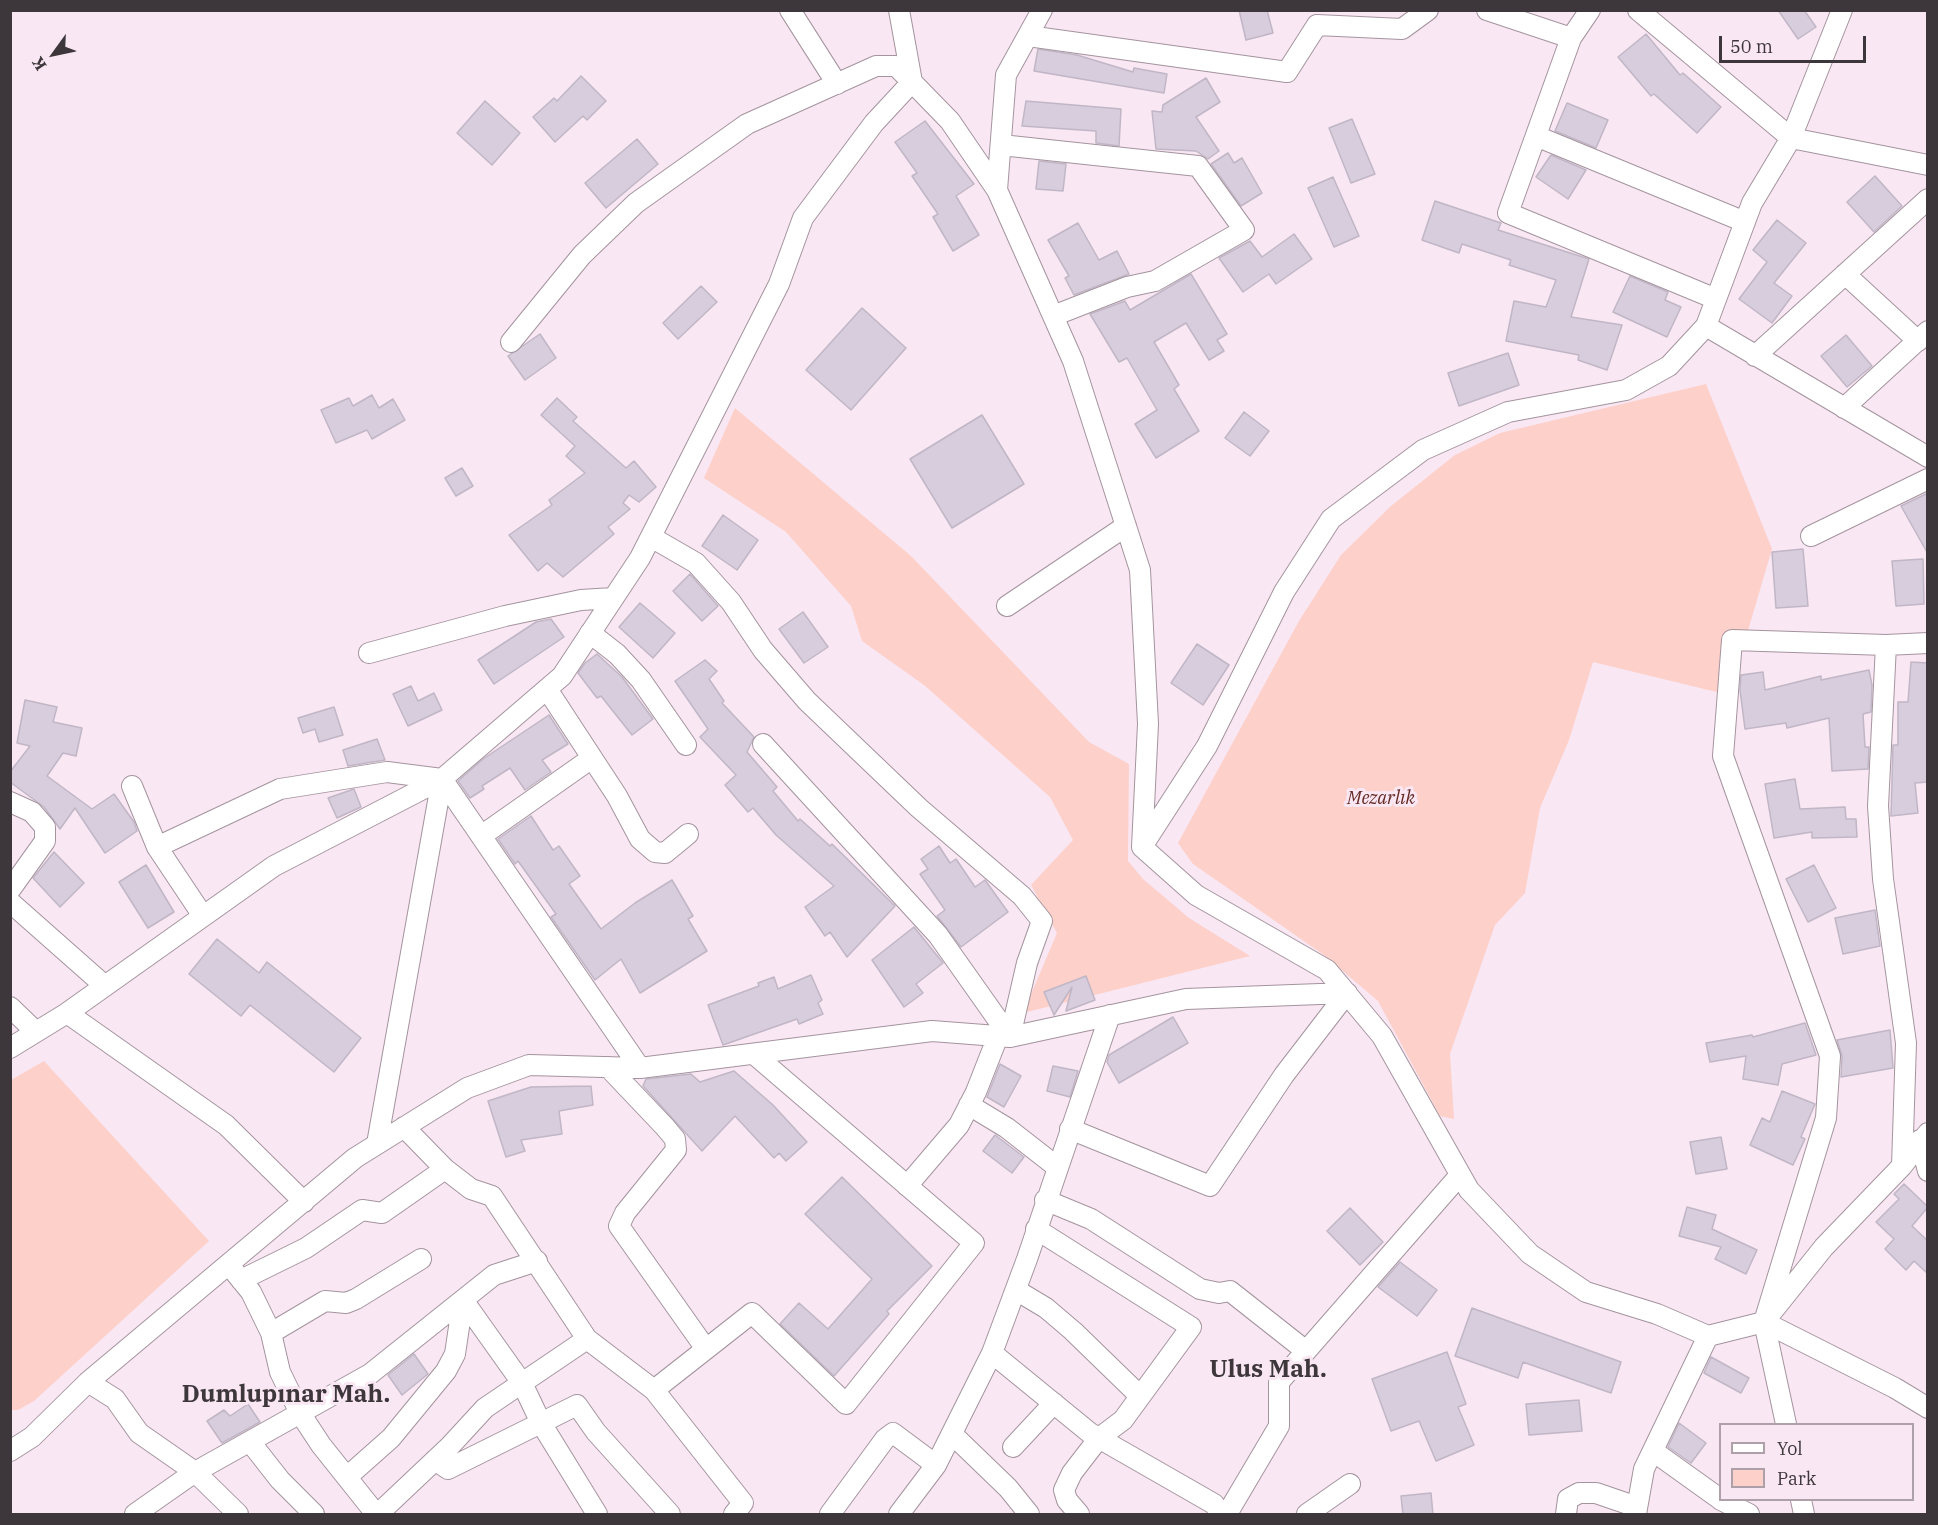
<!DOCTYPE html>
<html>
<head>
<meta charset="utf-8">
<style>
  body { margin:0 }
  #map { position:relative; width:1938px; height:1525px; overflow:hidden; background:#f9e7f3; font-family:"IBM Plex Serif",serif }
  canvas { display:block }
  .frame { position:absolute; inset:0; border:12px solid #3d363a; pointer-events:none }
  .legend { position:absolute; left:1719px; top:1423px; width:195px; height:78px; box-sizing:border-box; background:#f9e7f3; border:2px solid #aea0a9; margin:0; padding:8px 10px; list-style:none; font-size:18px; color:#3d363a }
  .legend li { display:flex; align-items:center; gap:12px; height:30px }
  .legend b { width:30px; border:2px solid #aea0a9 }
  .north { position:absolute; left:24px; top:24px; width:60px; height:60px; -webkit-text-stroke:4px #f9e7f3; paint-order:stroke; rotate:237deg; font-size:16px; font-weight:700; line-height:24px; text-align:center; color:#3d363a }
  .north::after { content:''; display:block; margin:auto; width:21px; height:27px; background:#3d363a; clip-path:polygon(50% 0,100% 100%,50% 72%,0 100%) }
  .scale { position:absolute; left:1719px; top:36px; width:147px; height:27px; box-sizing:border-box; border:3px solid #3d363a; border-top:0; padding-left:8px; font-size:18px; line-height:21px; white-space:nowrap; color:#3d363a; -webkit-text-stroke:4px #f9e7f3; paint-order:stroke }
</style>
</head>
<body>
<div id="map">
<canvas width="1938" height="1525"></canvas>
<div class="frame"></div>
<ul class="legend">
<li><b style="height:8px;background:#fff"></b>Yol</li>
<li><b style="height:16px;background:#fdd0ca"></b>Park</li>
</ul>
<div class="north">K</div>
<div class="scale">50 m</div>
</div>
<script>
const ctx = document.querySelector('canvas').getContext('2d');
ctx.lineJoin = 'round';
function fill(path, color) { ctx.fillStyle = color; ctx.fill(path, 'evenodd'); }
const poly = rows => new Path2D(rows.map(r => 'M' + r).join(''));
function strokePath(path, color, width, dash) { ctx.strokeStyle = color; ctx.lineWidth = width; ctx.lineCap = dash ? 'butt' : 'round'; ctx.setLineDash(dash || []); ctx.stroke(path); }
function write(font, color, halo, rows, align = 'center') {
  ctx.font = font + ' "IBM Plex Serif",serif'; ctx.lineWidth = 6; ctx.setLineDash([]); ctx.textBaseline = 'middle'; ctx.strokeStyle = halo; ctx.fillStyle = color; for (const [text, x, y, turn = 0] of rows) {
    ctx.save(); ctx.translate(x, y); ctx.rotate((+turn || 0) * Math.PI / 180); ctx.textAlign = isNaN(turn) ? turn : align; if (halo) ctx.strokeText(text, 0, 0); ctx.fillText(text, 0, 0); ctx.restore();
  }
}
const green = poly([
  [1706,384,1772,549,1729,695,1593,662,1569,740,1540,808,1525,893,1495,925,1450,1054,1454,1119,1440,1116,1378,1001,1324,955,1193,864,1178,843,1299,621,1341,555,1391,506,1455,455,1500,433],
  [735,408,911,556,1089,742,1129,764,1128,861,1143,879,1189,918,1250,956,1023,1013,1057,933,1031,885,1073,840,1050,797,924,685,862,641,851,606,786,532,704,478],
  [44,1061,209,1241,34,1401,18,1410,11,1410,11,1080]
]);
const building = poly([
  [1239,10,1267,10,1273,33,1246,40,1239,10],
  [1778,10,1804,10,1816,27,1798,39,1778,10],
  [1646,34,1680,75,1683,73,1721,107,1697,133,1654,94,1651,96,1618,57,1646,34],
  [1038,49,1077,55,1133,72,1134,68,1167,74,1164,93,1034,71,1038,49],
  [581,76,606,101,587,120,583,116,555,142,533,117,554,98,557,101,581,76],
  [1206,78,1220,102,1196,117,1219,151,1208,159,1196,151,1156,149,1152,111,1162,112,1163,105,1206,78],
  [485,101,520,133,492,165,457,133,485,101],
  [1026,101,1121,109,1119,146,1096,143,1096,131,1022,126,1026,101],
  [1567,103,1608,120,1596,148,1555,131,1567,103],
  [1352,119,1375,174,1351,183,1329,128,1352,119],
  [925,121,974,184,956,196,979,235,953,251,933,217,938,214,912,176,917,173,895,142,925,121],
  [637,139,658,164,606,208,585,183,637,139],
  [1228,153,1234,163,1242,158,1262,193,1241,206,1211,164,1228,153],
  [1551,155,1586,170,1568,199,1536,177,1551,155],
  [1039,161,1066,164,1063,191,1036,189,1039,161],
  [1875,176,1902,206,1874,232,1847,202,1875,176],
  [1333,177,1359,236,1334,247,1308,188,1333,177],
  [1435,201,1501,223,1498,230,1589,259,1571,317,1622,325,1607,370,1578,360,1579,355,1506,341,1514,301,1546,307,1556,280,1509,265,1511,260,1462,244,1459,253,1422,240,1435,201],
  [1777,220,1806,243,1774,283,1792,296,1772,323,1739,299,1767,262,1753,250,1777,220],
  [1078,223,1099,260,1117,251,1129,274,1074,295,1065,278,1069,276,1048,240,1078,223],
  [1294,234,1312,259,1276,284,1269,274,1243,292,1219,258,1250,241,1262,257,1294,234],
  [1191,274,1227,334,1217,340,1224,351,1209,360,1186,323,1154,342,1179,385,1174,389,1199,431,1156,458,1135,424,1157,410,1127,358,1119,362,1090,314,1125,301,1130,310,1191,274],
  [1630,276,1668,292,1665,300,1681,307,1667,337,1613,312,1630,276],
  [701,286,717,302,678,339,663,323,701,286],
  [862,308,906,348,851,410,806,370,862,308],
  [540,334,556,358,525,380,508,356,540,334],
  [1846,335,1872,366,1847,387,1821,356,1846,335],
  [1508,353,1519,385,1459,406,1448,373,1508,353],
  [372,395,379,408,393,399,405,420,372,439,367,430,336,443,321,410,349,398,353,406,372,395],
  [557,398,577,417,573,421,626,468,634,461,656,487,639,502,629,495,623,503,630,509,608,527,614,534,563,577,547,563,538,571,509,535,552,505,549,500,585,473,566,456,575,446,541,415,557,398],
  [1244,412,1269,431,1250,456,1225,438,1244,412],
  [982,415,1024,484,952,528,910,459,982,415],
  [462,468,473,486,456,496,445,478,462,468],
  [1928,493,1928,554,1901,506,1928,493],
  [723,515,758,540,737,570,702,546,723,515],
  [1803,549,1808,606,1776,608,1772,552,1803,549],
  [1923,559,1924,604,1896,606,1892,561,1923,559],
  [690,574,718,606,702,621,673,591,690,574],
  [640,603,675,633,653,658,619,627,640,603],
  [803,612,828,647,804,663,779,629,803,612],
  [551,619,564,637,494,684,478,660,536,622,551,619],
  [1197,644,1229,665,1203,705,1171,683,1197,644],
  [597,654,622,677,653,719,632,735,601,696,597,698,578,673,585,663,597,654],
  [705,660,717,671,709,679,724,701,722,703,754,737,747,752,777,787,773,791,798,821,800,819,830,846,832,844,895,906,847,957,830,932,825,936,805,907,834,886,776,835,753,808,748,812,725,785,736,775,700,737,708,729,675,681,705,660],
  [1911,662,1928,663,1928,782,1915,783,1918,813,1891,816,1893,745,1898,745,1898,702,1908,702,1911,662],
  [1869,670,1872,685,1871,712,1863,714,1865,747,1869,747,1868,769,1832,771,1829,718,1787,728,1786,723,1745,729,1740,690,1741,675,1763,672,1765,690,1821,676,1821,680,1869,670],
  [411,686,418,701,434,693,442,710,408,726,393,694,411,686],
  [25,700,57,707,53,722,82,728,76,756,63,753,47,776,92,809,114,794,134,822,137,831,105,853,75,808,60,829,44,807,10,782,10,772,30,746,17,743,25,700],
  [334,707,343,735,319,742,315,729,303,733,298,718,334,707],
  [549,715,568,744,542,760,551,772,525,790,510,768,482,786,484,789,470,798,458,781,483,759,549,715],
  [377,739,385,760,348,766,343,750,377,739],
  [1795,779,1800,809,1845,807,1846,819,1856,819,1857,837,1812,838,1812,832,1774,838,1765,784,1795,779],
  [354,789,361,807,337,818,328,798,354,789],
  [531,816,553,850,559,846,580,876,569,884,601,929,635,903,672,880,693,916,688,919,707,951,640,993,621,959,595,980,551,917,556,914,518,861,515,864,498,839,531,816],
  [939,846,950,863,956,859,975,887,985,880,1008,912,961,947,937,916,945,910,920,874,928,869,921,859,939,846],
  [54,852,84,883,60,907,33,878,54,852],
  [146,865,174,912,148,928,119,882,146,865],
  [1814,865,1836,908,1808,922,1786,879,1814,865],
  [1875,910,1880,946,1843,954,1835,918,1875,910],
  [914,927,943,963,916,984,923,993,904,1007,872,960,914,927],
  [217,939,259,973,267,962,361,1038,334,1072,250,1005,241,1016,189,974,217,939],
  [811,975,822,1000,818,1003,823,1014,799,1024,797,1019,723,1045,708,1005,759,986,758,983,774,977,778,989,811,975],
  [1086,976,1095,1000,1066,1011,1072,987,1054,1015,1044,992,1086,976],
  [1173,1017,1188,1043,1119,1083,1107,1062,1109,1055,1173,1017],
  [1805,1023,1816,1055,1782,1064,1778,1085,1743,1079,1746,1056,1710,1062,1706,1043,1752,1035,1753,1037,1805,1023],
  [1890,1030,1893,1068,1841,1077,1842,1056,1837,1040,1890,1030],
  [1000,1064,1021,1076,1004,1107,987,1097,1000,1064],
  [1053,1066,1078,1071,1070,1097,1047,1091,1053,1066],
  [734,1071,773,1105,807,1142,786,1161,779,1153,774,1158,735,1116,702,1151,643,1086,646,1079,691,1074,700,1082,734,1071],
  [591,1086,593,1105,559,1111,562,1134,521,1140,525,1151,506,1157,488,1101,531,1087,591,1086],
  [1782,1091,1815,1104,1801,1137,1805,1139,1793,1165,1750,1145,1762,1118,1770,1122,1782,1091],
  [995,1135,1024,1157,1012,1173,983,1151,995,1135],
  [1721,1137,1727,1169,1696,1174,1690,1142,1721,1137],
  [842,1177,932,1266,887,1311,889,1314,834,1376,780,1324,799,1303,828,1329,872,1279,805,1214,842,1177],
  [1904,1184,1928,1207,1912,1226,1928,1241,1928,1274,1914,1261,1906,1270,1885,1249,1894,1239,1876,1222,1899,1199,1894,1194,1904,1184],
  [1687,1207,1716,1215,1712,1229,1757,1250,1746,1274,1715,1259,1721,1247,1679,1236,1687,1207],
  [1350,1208,1383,1242,1360,1265,1327,1231,1350,1208],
  [1400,1262,1437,1290,1417,1316,1378,1287,1400,1262],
  [1472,1308,1621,1362,1611,1393,1523,1362,1518,1378,1455,1356,1472,1308],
  [1447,1352,1466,1404,1458,1407,1474,1445,1436,1461,1419,1421,1391,1431,1372,1379,1447,1352],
  [414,1354,428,1374,402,1395,388,1375,414,1354],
  [1711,1357,1749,1378,1741,1393,1704,1373,1711,1357],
  [1579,1400,1582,1431,1529,1435,1526,1404,1579,1400],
  [248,1404,260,1422,222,1443,207,1421,224,1410,230,1416,248,1404],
  [1679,1423,1706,1443,1691,1463,1668,1447,1679,1423],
  [1431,1493,1433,1515,1403,1515,1401,1496,1431,1493]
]);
const minor = poly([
  [790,10,837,84],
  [1042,10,1006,75,997,190,1073,361,1140,570,1148,724,1142,847,1196,895,1327,970,1382,1036,1469,1190,1530,1254,1586,1292,1657,1314,1708,1336,1764,1322,1824,1247,1902,1166,1928,1133],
  [1487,10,1571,38],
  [1590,10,1571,38,1508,213,1716,299],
  [1638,10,1791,138,1752,203,1706,326,1928,457],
  [1842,10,1791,138,1928,165],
  [1028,36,1287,72,1317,25,1402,29,1428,10],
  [1536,136,1745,222],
  [1001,145,1198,166,1244,230,1155,281,1127,287,1053,316],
  [1845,274,1918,341],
  [511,342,582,255,636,203,747,124,876,66,896,66,912,82,950,121,997,190],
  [1755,356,1928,199],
  [1844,408,1928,331],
  [1811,536,1928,479],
  [651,537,696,563,731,602,763,650,807,701,919,808,1022,896,1042,921,1027,963,1010,1037],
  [1007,606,1126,526],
  [590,633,617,654,641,680,686,745],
  [1886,645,1878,806,1883,879,1906,1043,1902,1166],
  [369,653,505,616,581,600,613,598],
  [547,689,617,796,640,839,655,852,665,853,688,834],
  [763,744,938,935,1010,1037],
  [132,786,157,847,203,916],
  [10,802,32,812,45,827,45,841,10,890],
  [481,836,592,758],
  [1143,845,1207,746,1284,592,1331,519,1423,450,1508,412,1626,390,1669,366,1706,326],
  [157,847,280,789,387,772,442,779,640,1068],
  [10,902,105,986],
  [10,1007,36,1032],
  [67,1013,226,1125,304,1202],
  [10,1048,67,1013,274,866,442,779],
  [608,1067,665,1127,675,1139,676,1150,625,1213,619,1226,706,1349],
  [969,1105,1007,1128,1057,1167],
  [404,1127,445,1169,471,1189,492,1196,587,1339,654,1390,743,1503,734,1514],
  [1070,1129,1210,1186,1284,1075,1347,993],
  [1920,1140,1928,1171],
  [377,1144,442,779,562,676,640,558,779,284,803,218,874,123,912,82,899,10],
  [907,1186,959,1125,976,1092,998,1036],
  [1045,1200,1091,1219,1200,1289,1219,1293,1230,1291,1306,1351],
  [1036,1229,1191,1327,1123,1420,1099,1438,1072,1473,1064,1490,1067,1500,1079,1514],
  [229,1265,251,1292,271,1333,280,1372,300,1413,321,1445,376,1514],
  [241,1280,306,1248,362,1210,382,1213,445,1169],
  [1016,1290,1046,1308,1073,1331,1140,1396],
  [463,1300,522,1383,541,1423,597,1514],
  [1764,1322,1895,1388,1928,1408],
  [271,1333,325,1301,346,1303,356,1299,421,1259],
  [992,1353,1090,1433,1214,1504,1221,1514],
  [88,1382,115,1399,139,1433,195,1472,238,1514],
  [654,1390,752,1313,846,1404,974,1243,755,1055],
  [1786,1424,1764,1322,1826,1118,1830,1056,1723,756,1732,640,1886,645,1928,643],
  [952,1434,1008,1488,1029,1514],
  [251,1443,280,1480,314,1514],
  [1013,1447,1054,1403],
  [10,1451,32,1437,88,1382,355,1158,467,1088,529,1065,640,1068,932,1031,1010,1037,1186,999,1347,993],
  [1653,1451,1720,1499],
  [435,1460,448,1469,577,1405,596,1432,670,1514],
  [347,1477,391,1438,446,1371,455,1354,463,1300],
  [1721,1500,1749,1514],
  [1801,1500,1804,1514],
  [135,1514,195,1472,370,1374,494,1275,537,1261],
  [378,1514,450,1446,485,1408,587,1339],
  [830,1514,885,1439,893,1433,936,1465],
  [899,1514,936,1465,992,1353,1027,1259,1110,1015],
  [1227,1514,1279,1426,1279,1382,1460,1175],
  [1307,1514,1350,1484],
  [1566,1514,1568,1499,1579,1493,1596,1493,1637,1507],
  [1636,1514,1644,1469,1708,1336]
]);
const parkNames = [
  ["Mezarlık",1381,799]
];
const districtNames = [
  ["Ulus Mah.",1268,1370],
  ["Dumlupınar Mah.",286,1395]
];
fill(green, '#fdd0ca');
fill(building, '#d8cddd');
strokePath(building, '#c0b6c5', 1.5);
strokePath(minor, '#a4949e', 22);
strokePath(minor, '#fff', 20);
write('italic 18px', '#662a25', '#f9e7f3', parkNames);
write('bold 24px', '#3d363a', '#f9e7f3', districtNames);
</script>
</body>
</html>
